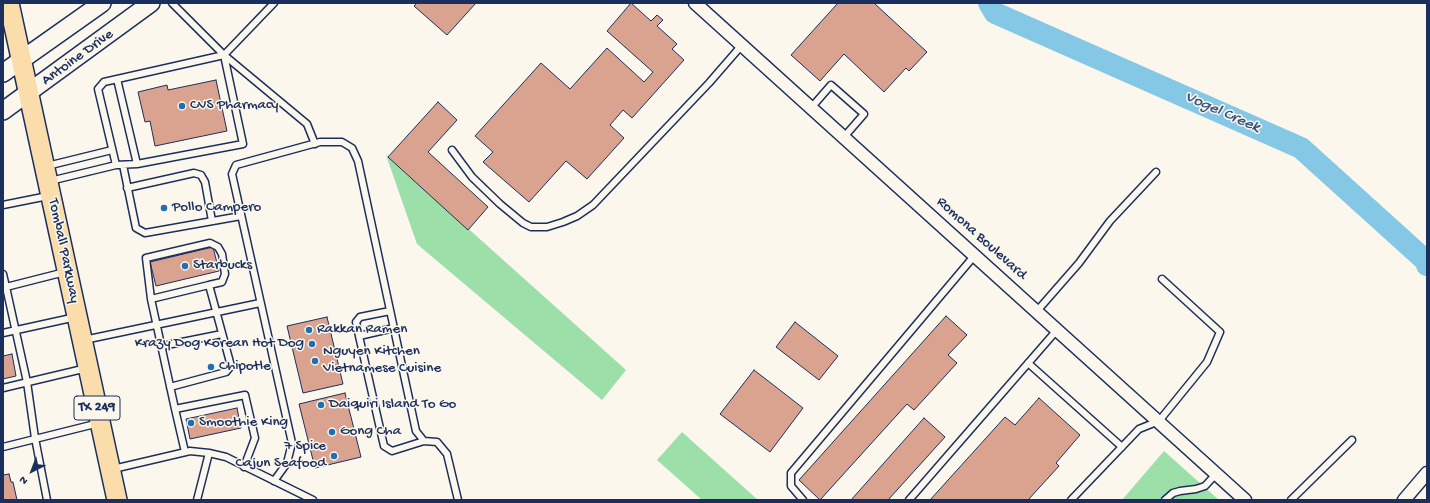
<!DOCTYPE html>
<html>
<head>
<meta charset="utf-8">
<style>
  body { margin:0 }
  #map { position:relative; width:1430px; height:503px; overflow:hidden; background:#fbf7ec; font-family:"Gochi Hand",sans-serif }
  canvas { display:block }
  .frame { position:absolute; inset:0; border:4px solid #1b2f5e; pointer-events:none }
  .north { position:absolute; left:12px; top:451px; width:40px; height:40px; -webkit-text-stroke:3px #fbf7ec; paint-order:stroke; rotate:222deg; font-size:11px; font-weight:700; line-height:16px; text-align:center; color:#1b2f5e }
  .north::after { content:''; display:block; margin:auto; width:14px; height:18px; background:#1b2f5e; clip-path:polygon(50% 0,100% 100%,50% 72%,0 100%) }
</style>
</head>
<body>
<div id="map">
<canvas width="1430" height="503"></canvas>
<div class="frame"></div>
<div class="north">N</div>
</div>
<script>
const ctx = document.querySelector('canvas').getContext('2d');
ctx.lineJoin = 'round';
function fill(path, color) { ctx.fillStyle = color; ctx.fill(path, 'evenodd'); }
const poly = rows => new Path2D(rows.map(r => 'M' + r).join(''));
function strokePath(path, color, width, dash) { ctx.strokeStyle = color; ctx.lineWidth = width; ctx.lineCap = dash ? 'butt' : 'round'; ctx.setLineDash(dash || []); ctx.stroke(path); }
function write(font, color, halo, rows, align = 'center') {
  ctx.font = font + ' "Gochi Hand",sans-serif'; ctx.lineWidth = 3; ctx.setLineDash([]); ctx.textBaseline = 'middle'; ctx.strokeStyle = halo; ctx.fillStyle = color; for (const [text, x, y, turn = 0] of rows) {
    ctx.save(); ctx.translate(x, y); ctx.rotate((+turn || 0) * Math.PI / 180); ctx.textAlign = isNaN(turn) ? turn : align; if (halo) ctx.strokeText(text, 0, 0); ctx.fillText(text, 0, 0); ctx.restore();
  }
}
const green = poly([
  [386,155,626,370,602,400,417,244],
  [682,432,758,500,702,500,657,460],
  [1164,451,1219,500,1122,500]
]);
const river = poly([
  [989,3,995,13,1301,148,1426,261,1427,265]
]);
const building = poly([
  [417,3,476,3,447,35,414,6,417,3],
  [631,3,651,21,657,15,663,20,657,26,677,44,672,49,684,60,632,118,623,110,610,125,624,138,587,179,566,161,529,202,483,162,493,152,475,136,541,63,570,89,607,48,644,82,653,72,607,31,631,3],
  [838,3,874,3,927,52,909,71,906,68,884,92,844,54,820,81,791,55,838,3],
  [216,80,227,131,155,146,150,121,145,122,138,92,167,85,168,90,216,80],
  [438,102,457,120,428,152,488,207,468,230,388,157,438,102],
  [213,247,219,271,156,286,150,262,213,247],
  [946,316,967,335,948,355,957,363,914,410,907,404,820,500,799,480,946,316],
  [327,317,343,384,303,393,287,326,327,317],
  [795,322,838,356,819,380,776,347,795,322],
  [12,354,16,376,3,379,3,356,12,354],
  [754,370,803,408,770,452,720,414,754,370],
  [345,393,361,457,315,468,299,404,345,393],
  [1039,398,1080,435,1056,463,1059,466,1028,500,930,500,1005,417,1015,425,1039,398],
  [237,408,241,428,190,439,186,419,237,408],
  [924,418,945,437,888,500,851,500,924,418],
  [9,474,11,482,13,482,17,500,3,500,3,475,9,474]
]);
const service = poly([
  [172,3,224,55,307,124,315,144],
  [117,79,137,164],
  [811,108,831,85,864,114,844,137],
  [452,150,472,177,500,204,523,223,531,227,547,227,563,222,577,216,593,205,709,83,742,45],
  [116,165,98,89,104,82,224,55],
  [123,165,136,228,145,233,241,216],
  [47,166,112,150],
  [50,181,116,165,137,164,243,144,224,55,274,3],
  [127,188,194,173,201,175,205,182,212,221],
  [3,205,48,196],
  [3,274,6,287,3,288],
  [151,299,146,258,210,243,218,247,222,254,225,274,222,282,209,285],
  [1037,311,1079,263,1110,221,1156,172],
  [394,328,359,336,384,446,392,451,424,441],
  [3,333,76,317],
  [359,336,356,322,360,317,390,311],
  [84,340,260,303],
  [162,346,222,334],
  [1028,363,1122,447],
  [170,387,226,372,231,366,209,285,151,299,175,409],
  [3,388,87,368],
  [3,447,99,423],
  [185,452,175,409,245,395,255,438,244,467],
  [113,469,190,451,209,453,226,457,313,500],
  [274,481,287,463,292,443,232,174,236,165,320,142,342,142,352,148,358,161,416,431,424,441,437,442,447,454,458,500],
  [47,500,35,438,27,382,6,287,65,272],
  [197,500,209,453],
  [803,500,791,486,791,473,975,255],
  [909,500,1057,330],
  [1071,500,1139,429,1159,421,1207,362,1220,332,1162,279],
  [1165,500,1173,493,1180,491,1196,489,1205,486,1216,474],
  [1291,500,1352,440]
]);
const minor = poly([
  [695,3,1245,500],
  [1404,500,1427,473]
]);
const secondary = poly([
  [3,73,102,3],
  [3,111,151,3]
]);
const primary = poly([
  [9,3,117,500]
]);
const markers = [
  [182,106,4,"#1f6fb2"],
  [164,208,4,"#1f6fb2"],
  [185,266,4,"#1f6fb2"],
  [309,330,4,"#1f6fb2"],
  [312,344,4,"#1f6fb2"],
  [315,361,4,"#1f6fb2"],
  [211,367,4,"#1f6fb2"],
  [321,405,4,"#1f6fb2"],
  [191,423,4,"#1f6fb2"],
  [332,432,4,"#1f6fb2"],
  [334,456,4,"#1f6fb2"]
];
const shields = [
  [97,408,46]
];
const shieldNames = [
  ["TX 249",97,408]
];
const streetNames = [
  ["Antoine Drive",78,58,-36],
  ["Romona Boulevard",981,239,42],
  ["Tomball Parkway",63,251,78]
];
const poiNames = [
  ["CVS Pharmacy",190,106],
  ["Pollo Campero",172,208],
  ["Starbucks",193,266],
  ["Rakkan Ramen",317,330],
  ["Krazy Dog Korean Hot Dog",304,344,"right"],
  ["Nguyen Kitchen",323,352],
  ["Vietnamese Cuisine",323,369],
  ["Chipotle",219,367],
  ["Daiquiri Island To Go",329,405],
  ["Smoothie King",199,423],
  ["Gong Cha",340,432],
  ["7 Spice",326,447,"right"],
  ["Cajun Seafood",326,464,"right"]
];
const waterNames = [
  ["Vogel Creek",1222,113,24]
];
fill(green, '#9cdfa9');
strokePath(river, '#85c8e6', 22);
fill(building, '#d9a390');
strokePath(building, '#1b2f5e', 1);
strokePath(service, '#1b2f5e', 9);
strokePath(minor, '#1b2f5e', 15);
strokePath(secondary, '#1b2f5e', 20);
strokePath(primary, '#1b2f5e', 22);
strokePath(service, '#fbf7ec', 6);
strokePath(minor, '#fbf7ec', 12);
strokePath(secondary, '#fbf7ec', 17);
strokePath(primary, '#faddab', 19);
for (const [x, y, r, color] of markers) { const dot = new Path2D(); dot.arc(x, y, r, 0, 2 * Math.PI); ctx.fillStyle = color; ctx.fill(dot); strokePath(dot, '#fbf7ec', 1.5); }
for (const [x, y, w] of shields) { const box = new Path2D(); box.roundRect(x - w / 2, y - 12, w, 24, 3); ctx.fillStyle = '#fbf7ec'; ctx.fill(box); strokePath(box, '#1b2f5e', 1); }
write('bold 14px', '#1b2f5e', null, shieldNames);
write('15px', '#1b2f5e', '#fbf7ec', streetNames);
write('15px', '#1b2f5e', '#fbf7ec', poiNames, 'left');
write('italic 16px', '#365580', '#fbf7ec', waterNames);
</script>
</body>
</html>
